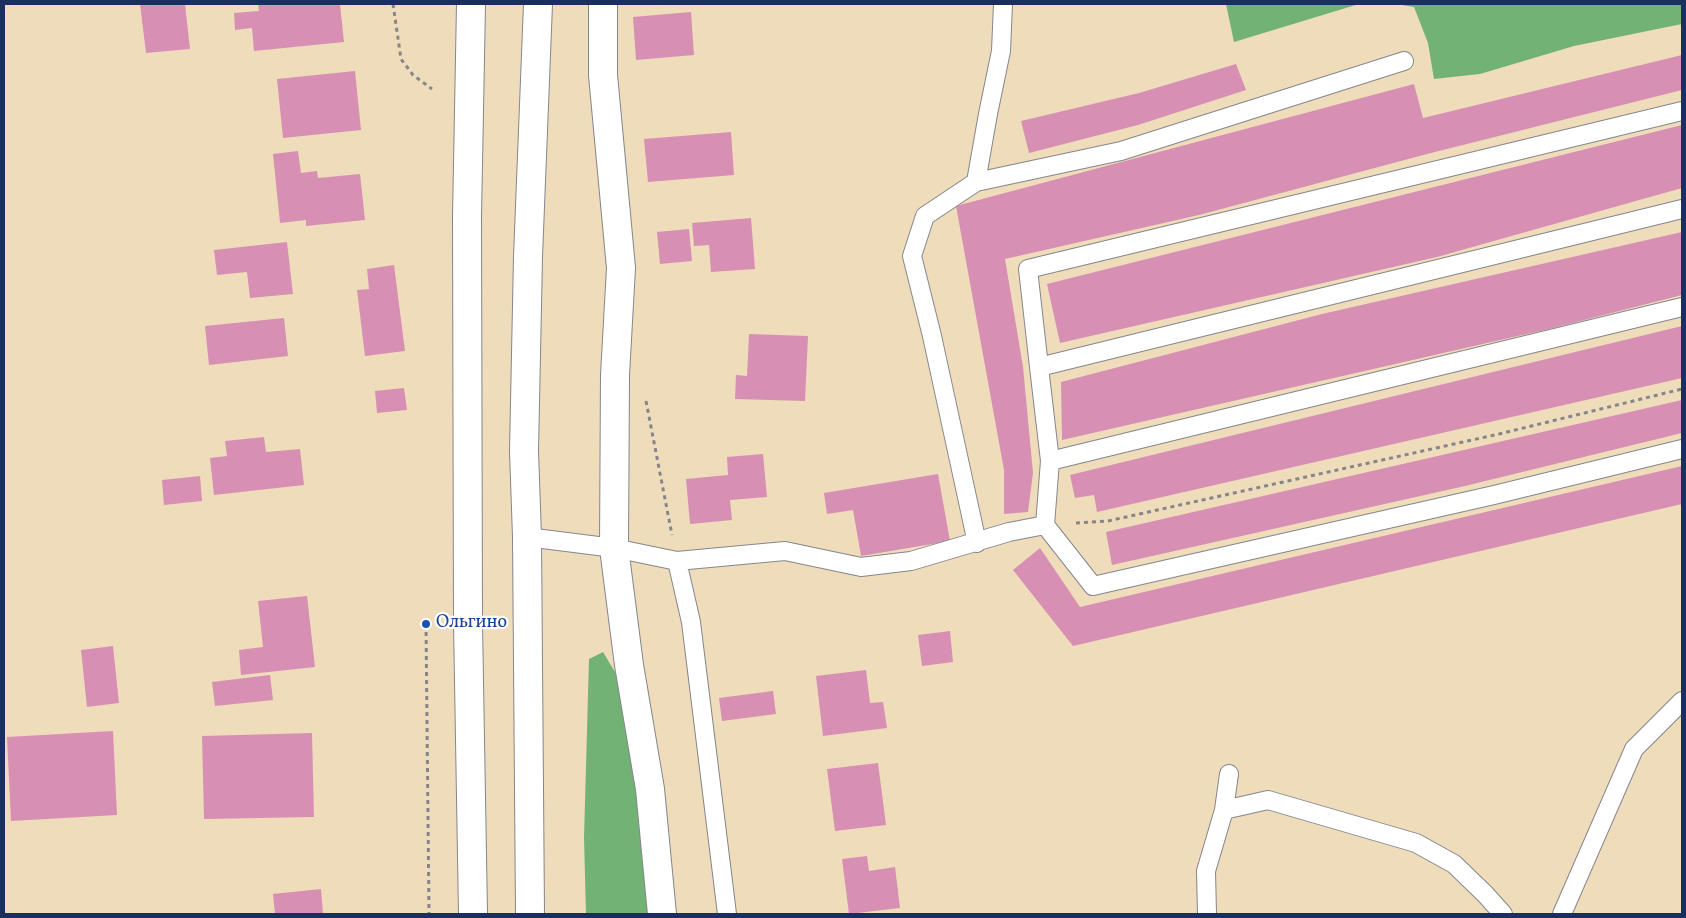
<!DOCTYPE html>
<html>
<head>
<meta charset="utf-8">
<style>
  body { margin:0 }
  #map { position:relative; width:1686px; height:918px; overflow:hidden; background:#efdcbb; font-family:Vollkorn,serif }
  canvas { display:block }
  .frame { position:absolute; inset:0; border:5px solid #1b2f5e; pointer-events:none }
</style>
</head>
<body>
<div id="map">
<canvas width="1686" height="918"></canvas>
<div class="frame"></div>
</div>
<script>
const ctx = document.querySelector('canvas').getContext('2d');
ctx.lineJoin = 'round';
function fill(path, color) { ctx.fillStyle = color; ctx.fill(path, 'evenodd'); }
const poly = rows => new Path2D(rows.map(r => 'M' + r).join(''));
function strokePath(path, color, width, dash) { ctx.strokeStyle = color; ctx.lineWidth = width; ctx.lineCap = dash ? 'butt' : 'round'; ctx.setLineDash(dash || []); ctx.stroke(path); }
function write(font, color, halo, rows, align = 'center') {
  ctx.font = font + ' Vollkorn,serif'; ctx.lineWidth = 4.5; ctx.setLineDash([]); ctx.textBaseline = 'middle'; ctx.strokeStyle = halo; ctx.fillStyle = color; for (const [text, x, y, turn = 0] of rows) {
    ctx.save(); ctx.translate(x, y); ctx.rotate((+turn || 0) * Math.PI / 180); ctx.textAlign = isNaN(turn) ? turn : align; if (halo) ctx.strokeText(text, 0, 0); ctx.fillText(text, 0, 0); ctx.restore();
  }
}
const forest = poly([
  [1226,4,1359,4,1234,42],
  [1396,4,1682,4,1682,24,1574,46,1480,74,1434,79,1428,43,1414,7],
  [603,652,615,672,639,766,648,914,586,914,584,838,589,659]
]);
const building = poly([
  [140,4,185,4,190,49,146,53],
  [258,4,340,4,344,42,254,51,252,28,235,30,234,13,259,11],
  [691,12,694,55,636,60,633,17],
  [1682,55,1682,90,1427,154,1199,215,1005,259,1023,367,1033,473,1028,512,1004,514,1004,470,956,206,1414,84,1423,118],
  [1236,64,1246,90,1138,125,1029,153,1021,121,1139,93],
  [355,71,361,130,283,138,277,79],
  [1682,125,1682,188,1437,257,1060,343,1047,284],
  [731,132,734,175,648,182,644,139],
  [298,151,301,173,317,171,318,178,360,174,365,220,306,226,306,220,280,223,273,154],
  [751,218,755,269,711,272,709,245,694,246,692,223],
  [689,229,692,261,660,264,657,232],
  [1682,232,1682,295,1553,328,1062,440,1061,382,1322,314],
  [287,242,293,294,250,298,247,272,217,275,214,250],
  [394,265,405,351,365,356,357,290,369,289,367,269],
  [284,318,288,356,209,365,205,326],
  [1682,326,1682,378,1097,512,1094,495,1075,498,1070,475],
  [749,334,808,336,805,401,735,399,736,375,747,376],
  [404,388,407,410,377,413,375,391],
  [1682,400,1682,433,1465,486,1112,565,1106,532],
  [264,437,266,452,300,449,304,485,214,495,210,458,227,456,225,441],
  [763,454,767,497,730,500,732,520,690,524,686,479,728,475,727,457],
  [1682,466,1682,504,1073,646,1013,570,1040,548,1080,607],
  [938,474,950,541,861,556,853,510,827,514,824,493],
  [200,476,202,501,164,505,162,480],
  [307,596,315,667,241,675,239,650,263,647,258,601],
  [950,631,953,662,922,666,918,635],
  [113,646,119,703,87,707,81,650],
  [866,670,870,703,883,702,887,728,823,736,816,676],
  [270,675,273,700,215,706,212,682],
  [773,691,776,714,722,721,719,698],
  [113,731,117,815,11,821,7,737],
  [312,733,314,817,204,819,202,736],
  [878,763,886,825,835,831,827,769],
  [867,856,869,871,895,867,900,908,849,914,842,859],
  [321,889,323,914,275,914,273,894]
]);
const path = poly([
  [393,4,401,59,413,75,432,89],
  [646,401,672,535],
  [1076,523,1108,521,1499,434,1682,389],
  [426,624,429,914]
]);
const service = poly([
  [976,182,988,114,1001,51,1003,4],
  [1682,209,1039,367,1050,461,1045,525,1093,586,1494,495,1682,449],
  [1039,367,1028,269,1682,111],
  [1050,461,1682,307],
  [527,537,614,548,677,561,785,551,861,567,911,561,1009,532,1045,525],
  [977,543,932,336,912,256,925,216,976,182,1121,151,1404,61],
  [677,561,691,622,727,914],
  [1224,810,1268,800,1416,843,1454,864,1485,894,1503,914],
  [1207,914,1206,871,1224,810,1229,774],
  [1562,914,1634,749,1682,701]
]);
const minor = poly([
  [603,4,603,75,621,268,615,375,614,548,629,665,650,789,662,914]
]);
const primary = poly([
  [471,4,467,217,468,623,473,914],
  [530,914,527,537,524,451,528,257,538,4]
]);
const markers = [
  [426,624,5,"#1a4fb4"]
];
const transitNames = [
  ["Ольгино",436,624]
];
fill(forest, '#72b375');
fill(building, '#d790b3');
strokePath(service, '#85868c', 20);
strokePath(minor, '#85868c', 30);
strokePath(primary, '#85868c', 30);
strokePath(path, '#85868c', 3, [4, 4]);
strokePath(service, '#fff', 18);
strokePath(minor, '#fff', 28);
strokePath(primary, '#fff', 28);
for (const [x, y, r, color] of markers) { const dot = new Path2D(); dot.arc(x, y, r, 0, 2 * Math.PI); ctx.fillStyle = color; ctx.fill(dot); strokePath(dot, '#fdfcf7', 2); }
write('18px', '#164399', '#fdfcf7', transitNames, 'left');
</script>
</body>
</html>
